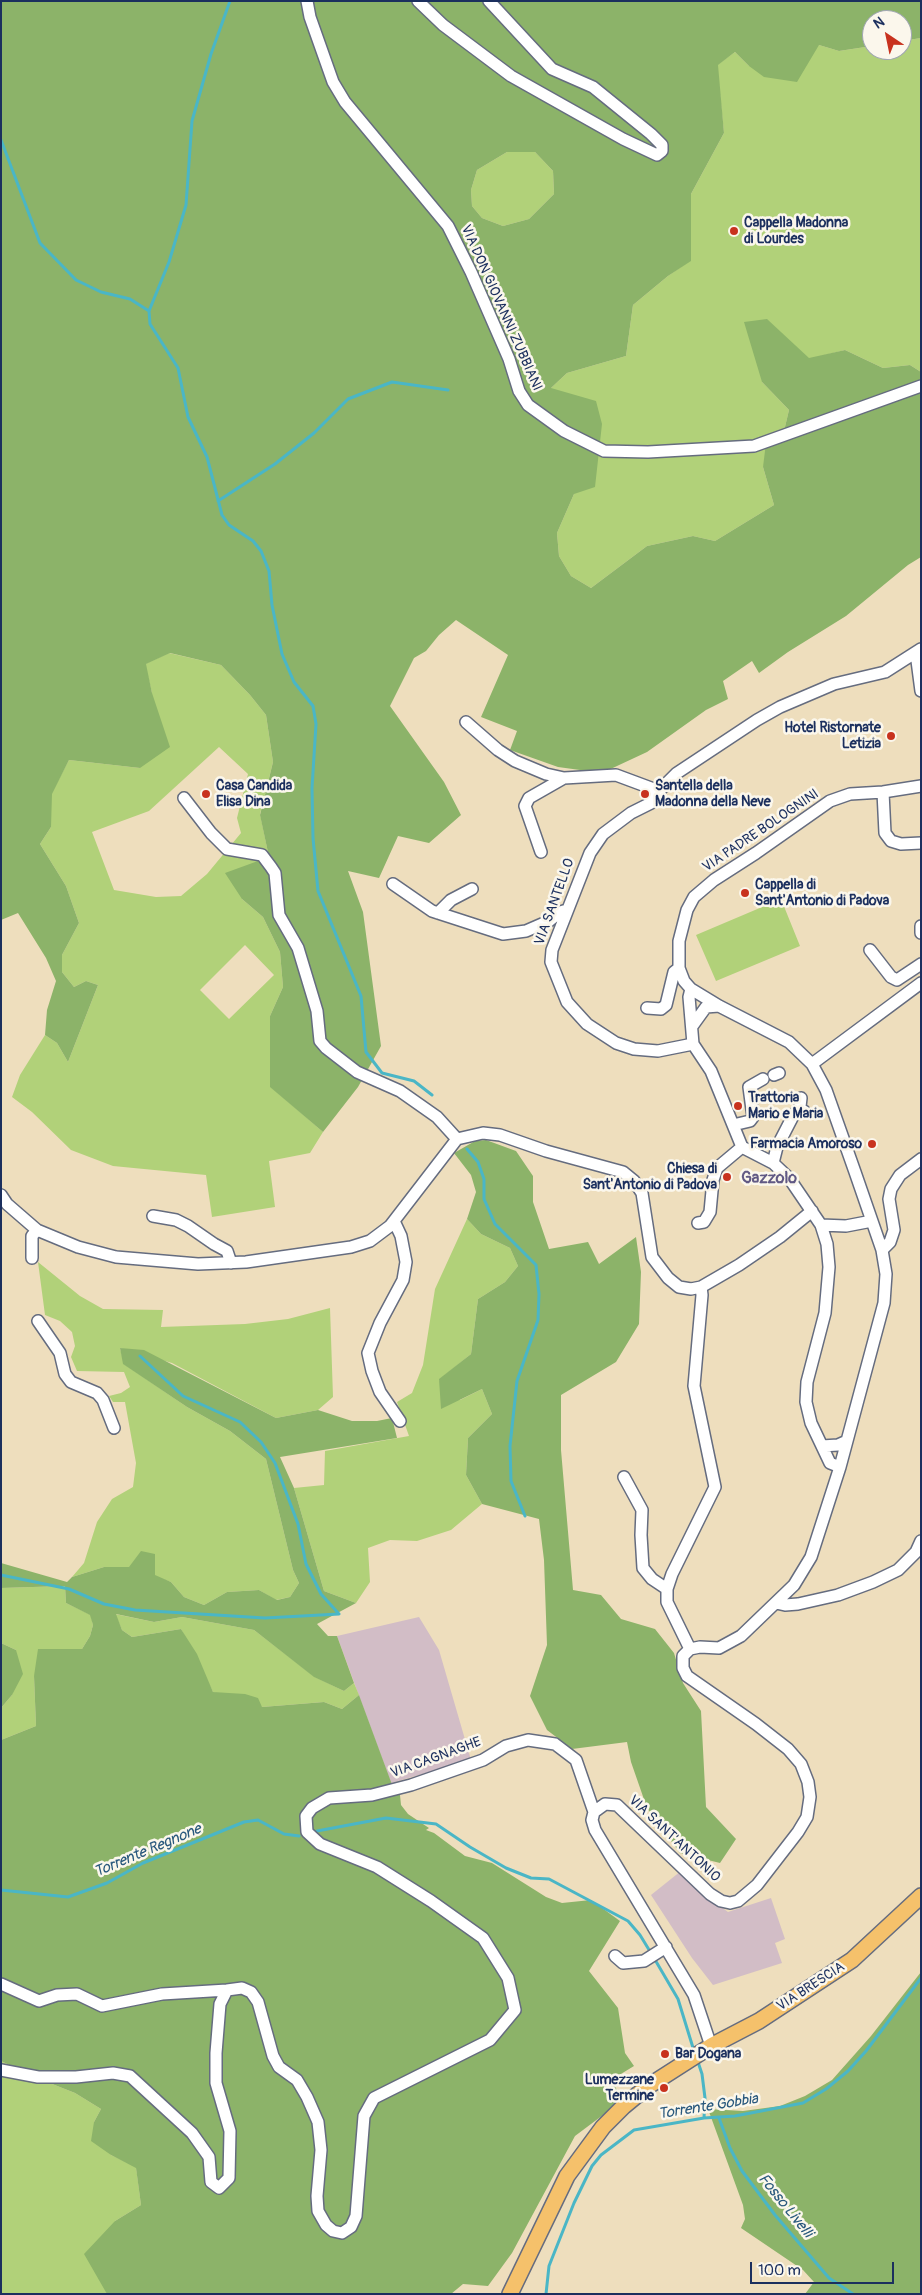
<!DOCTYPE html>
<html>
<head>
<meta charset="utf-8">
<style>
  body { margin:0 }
  #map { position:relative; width:922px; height:2295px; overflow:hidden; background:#eedebd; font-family:Pangolin,sans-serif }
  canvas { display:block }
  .frame { position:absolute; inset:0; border:2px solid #1b2f5e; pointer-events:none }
  .north { position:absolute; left:862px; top:10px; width:50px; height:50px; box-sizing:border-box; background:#fbf7ec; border:1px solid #a1a7b3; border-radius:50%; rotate:326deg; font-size:14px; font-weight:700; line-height:20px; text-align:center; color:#1b2f5e }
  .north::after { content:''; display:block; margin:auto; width:18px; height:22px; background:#c8321e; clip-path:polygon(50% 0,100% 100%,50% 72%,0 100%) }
  .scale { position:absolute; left:750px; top:2262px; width:144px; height:22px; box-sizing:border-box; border:2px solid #1b2f5e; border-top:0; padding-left:6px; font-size:15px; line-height:18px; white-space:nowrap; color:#1b2f5e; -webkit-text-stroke:4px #fbf7ec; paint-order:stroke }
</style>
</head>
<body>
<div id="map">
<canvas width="922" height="2295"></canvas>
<div class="frame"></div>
<div class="north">N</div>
<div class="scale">100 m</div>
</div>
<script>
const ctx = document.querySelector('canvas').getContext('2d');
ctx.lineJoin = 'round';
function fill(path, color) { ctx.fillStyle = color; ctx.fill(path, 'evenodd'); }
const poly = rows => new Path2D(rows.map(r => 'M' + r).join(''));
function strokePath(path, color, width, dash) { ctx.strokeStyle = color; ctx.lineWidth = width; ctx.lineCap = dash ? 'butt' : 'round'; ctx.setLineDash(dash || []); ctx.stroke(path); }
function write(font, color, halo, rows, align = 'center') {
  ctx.font = font + ' Pangolin,sans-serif'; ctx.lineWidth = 5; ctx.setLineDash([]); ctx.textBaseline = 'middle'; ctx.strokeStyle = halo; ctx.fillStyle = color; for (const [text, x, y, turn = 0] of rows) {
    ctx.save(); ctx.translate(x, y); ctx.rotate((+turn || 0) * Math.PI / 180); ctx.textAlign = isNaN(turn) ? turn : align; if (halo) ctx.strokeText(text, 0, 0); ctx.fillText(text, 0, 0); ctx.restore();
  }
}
const industrial = poly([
  [419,1617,439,1650,471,1760,391,1783,337,1636],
  [681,1871,691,1885,728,1912,771,1898,785,1939,775,1943,782,1963,713,1985,692,1958,651,1895]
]);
const green = poly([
  [921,38,921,372,910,365,883,368,845,350,809,359,767,320,762,382,789,410,784,431,763,467,774,505,715,541,693,536,647,546,591,588,571,576,559,556,557,533,574,494,551,388,567,373,626,356,633,305,668,276,691,260,691,194,724,133,717,65,735,52,749,66,819,45,839,51,872,46,872,50,902,50,902,41],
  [507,152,535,152,553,171,554,194,529,219,503,226,482,218,472,206,471,190,477,170],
  [169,653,221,665,250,695,266,715,273,762,260,814,269,857,242,899,263,917,280,952,283,987,270,1016,270,1086,323,1132,310,1153,269,1161,275,1207,212,1217,206,1175,113,1166,71,1150,32,1112,12,1097,20,1075,45,1035,57,1043,68,1062,98,985,86,981,74,987,62,972,62,955,79,923,66,886,40,844,51,827,51,794,69,760,140,768,152,693,145,664],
  [219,747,248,774,237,818,241,833,207,874,181,896,156,897,114,890,92,832,149,811],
  [245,945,274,975,229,1019,200,990],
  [781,899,800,946,716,981,696,935],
  [467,1219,481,1234,510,1248,518,1266,505,1282,478,1299,471,1354,439,1380,460,1400,482,1389,492,1414,468,1438,466,1475,482,1504,451,1530,417,1541,390,1540,368,1548,370,1582,356,1603,324,1591,294,1488,324,1485,325,1451,409,1436,397,1402,412,1393,423,1365,435,1289],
  [38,1262,80,1296,103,1309,163,1310,161,1327,245,1324,288,1319,330,1308,333,1397,318,1410,276,1418,172,1363,120,1348,124,1364,187,1407,230,1431,266,1459,293,1570,299,1583,290,1597,276,1600,259,1590,227,1592,204,1605,184,1597,171,1582,129,1568,104,1567,72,1577,84,1563,97,1522,112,1499,133,1487,136,1463,125,1402,113,1402,109,1396,121,1393,130,1387,124,1372,77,1371,71,1357,75,1346,72,1332,60,1321,45,1315],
  [65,1586,66,1603,91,1615,93,1625,90,1636,82,1649,34,1676,36,1726,1,1740,1,1708,12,1695,16,1650,1,1643,1,1588],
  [115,1614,154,1622,182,1617,254,1630,315,1677,344,1691,354,1683,359,1695,342,1709,324,1702,262,1707,213,1692,181,1629,132,1637,122,1630],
  [1,2061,32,2076,75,2093,101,2109,94,2122,111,2155,136,2167,141,2205,115,2221,106,2289,107,2294,1,2294]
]);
const forest = poly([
  [1,1,921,1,921,38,902,41,902,20,872,20,872,46,839,51,819,45,797,82,764,77,749,66,735,52,718,65,724,133,691,194,691,261,668,276,633,305,626,356,567,373,551,388,596,401,602,424,595,487,574,494,557,533,559,556,571,576,591,588,647,546,693,536,715,541,774,505,763,467,766,443,784,431,789,410,762,382,744,322,767,319,809,358,845,350,883,368,910,365,921,372,921,557,908,565,846,616,788,652,759,673,752,661,723,681,728,699,706,710,647,752,602,773,558,767,510,750,517,731,481,717,508,655,456,620,439,635,426,651,414,658,390,706,444,782,461,815,429,843,398,836,379,878,348,871,363,912,381,1046,358,1087,323,1132,270,1087,270,1016,283,987,280,952,263,917,242,899,225,873,269,857,260,815,273,762,266,715,250,695,221,665,170,653,146,664,152,693,170,747,140,768,69,760,52,794,51,827,40,844,66,886,79,923,62,955,62,972,74,987,86,981,98,985,68,1062,57,1043,45,1035,47,1010,56,981,46,958,18,913,1,920],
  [507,152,535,152,553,171,554,194,529,219,503,226,482,218,472,206,471,190,477,170],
  [486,1140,516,1151,533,1176,533,1202,549,1249,588,1242,599,1264,636,1237,641,1272,639,1324,616,1362,561,1395,561,1450,573,1590,601,1595,621,1619,655,1629,674,1653,683,1683,701,1711,706,1807,736,1839,720,1863,680,1853,647,1808,631,1762,627,1742,572,1749,547,1730,530,1696,547,1645,544,1560,539,1519,482,1504,466,1475,468,1438,492,1414,482,1389,441,1409,439,1379,471,1354,478,1299,505,1282,518,1266,510,1248,481,1234,467,1219,476,1192,471,1175,454,1153,475,1141],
  [120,1348,144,1350,276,1418,318,1410,352,1421,377,1421,392,1418,397,1438,280,1457,294,1488,324,1591,356,1603,317,1624,328,1636,337,1636,354,1683,344,1691,314,1677,254,1630,182,1617,154,1622,116,1614,122,1630,132,1637,181,1629,197,1654,213,1692,245,1694,258,1698,262,1707,324,1702,342,1709,359,1695,394,1790,400,1795,401,1805,408,1814,429,1828,426,1830,434,1833,465,1856,492,1863,546,1897,562,1903,591,1900,620,1921,589,1971,618,2008,625,2053,634,2066,611,2080,623,2100,575,2136,512,2253,488,2286,463,2284,451,2294,107,2294,84,2254,115,2221,141,2205,136,2168,111,2155,91,2141,94,2122,101,2109,75,2093,32,2076,1,2061,1,1740,36,1726,34,1676,38,1649,82,1649,90,1636,93,1625,90,1615,66,1603,65,1586,1,1588,1,1563,67,1582,72,1577,104,1567,129,1567,141,1551,155,1554,155,1575,171,1582,184,1597,204,1605,227,1592,259,1590,277,1600,290,1597,299,1583,293,1570,266,1459,230,1431,187,1407,123,1364],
  [1,1643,16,1650,23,1674,12,1695,1,1708],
  [921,1972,921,2294,805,2294,814,2282,803,2270,741,2228,745,2219,743,2205,708,2109,743,2111,780,2106,805,2096,832,2080,871,2036]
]);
const stream = poly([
  [1,140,40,243,76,280,101,292,130,299,149,311,150,324,178,368,188,417,207,457,222,515,229,525,253,541,261,551,269,571,272,605,282,654,294,682,313,706,316,724,312,788,313,838,318,891,361,996,366,1052,382,1073,414,1081,432,1095],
  [149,311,169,262,186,205,192,121,211,54,230,1],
  [218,501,275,464,314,433,348,399,392,382,448,390],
  [467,1149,478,1162,484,1179,484,1199,495,1224,536,1265,539,1294,538,1320,517,1381,510,1446,511,1481,525,1516],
  [140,1356,183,1396,240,1422,261,1442,275,1463,298,1524,306,1564,321,1594,339,1614],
  [1,1575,69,1589,104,1604,135,1610,265,1618,339,1614],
  [317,1831,386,1818,436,1824,470,1847,506,1868,531,1878,549,1879,628,1921,640,1935,651,1953],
  [1,1890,68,1897,107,1883,143,1863,244,1822,258,1820,284,1834,299,1836],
  [654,1958,678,1999,694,2051],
  [697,2059,702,2074,705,2098,704,2118],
  [719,2118,730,2148,742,2171,775,2215,829,2278,853,2294],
  [546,2294,549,2266,574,2203,592,2166,601,2155,634,2130,704,2118,735,2116,803,2103,826,2089,848,2071,866,2051,921,1978]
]);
const minor = poly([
  [307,1,310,17,333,82,345,102,448,226,471,272,509,359,519,391,528,405,564,431,604,451,648,452,754,446,921,386],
  [418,1,443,25,511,76,623,139,657,155,662,151,662,145,651,134,593,87,552,69,489,1],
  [916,653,921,691],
  [466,722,498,750,515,761,546,774,564,778,616,775,659,791],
  [883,792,885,833,891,841,901,844,921,843],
  [184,798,211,833,227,849,262,855,271,867,275,873,279,915,298,948,317,1011,320,1041,326,1048,357,1072,400,1091,437,1117,457,1139],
  [541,852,525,806,529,798,564,778],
  [393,884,432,911,503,934,526,931,549,921,560,912,567,910],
  [438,913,451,900,472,889],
  [921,926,921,933],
  [870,950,891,977,897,980,921,964],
  [691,989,689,997,693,1044,711,1071,742,1147],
  [647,1008,661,1009,666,1005,674,972,679,968],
  [693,1025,706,1007,719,1006],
  [693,1044,658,1051,634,1049,616,1043,587,1024,567,1002,551,962,552,950,590,853,603,834,631,813,651,803,659,791,677,773,757,720,780,707,834,684,885,672,921,649],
  [812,1064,789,1042,719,1006,691,989,684,981,679,968,679,941,687,910,694,897,714,880,756,853,830,801,850,794,883,792,921,786],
  [774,1075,779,1073],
  [797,1111,800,1107,801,1098],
  [733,1125,750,1121,753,1117,749,1087,763,1079],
  [742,1147,773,1163,789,1178,821,1225,827,1244,829,1267,825,1313,807,1382,806,1402,811,1423,830,1463,840,1467],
  [773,1163,777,1147,793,1116,797,1111,804,1111],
  [1,1195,7,1204,37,1230,78,1247,116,1257,198,1264,246,1262,351,1247,370,1241,390,1226,457,1139,483,1133,500,1135,546,1151,623,1172,634,1181,642,1193,652,1257,668,1278,679,1287,691,1289,701,1287,739,1265,780,1237,812,1211],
  [153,1216,176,1220,188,1226,214,1244,227,1251,231,1263],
  [394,1221,401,1236,406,1262,403,1280,380,1323,368,1353,372,1371,380,1392,400,1421],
  [698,1223,704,1222,710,1212,713,1180,717,1168,742,1147],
  [821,1225,846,1226,872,1221],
  [882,1250,890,1242,894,1230,889,1199,891,1189,900,1175,921,1159],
  [32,1258,32,1236,37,1230],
  [38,1321,60,1353,65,1374,71,1382,97,1393,103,1400,114,1428],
  [822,1446,838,1445,847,1441],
  [624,1477,642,1510,641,1535,643,1568,652,1579,667,1589],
  [776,1603,785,1605,798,1604,838,1595,873,1582,898,1570,916,1552,921,1541],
  [690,1649,667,1602,667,1589,672,1574,715,1487,694,1386,702,1295,701,1287],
  [615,1956,623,1963,644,1961,666,1947],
  [1,1984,39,2001,57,1995,77,1994,102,2006,162,1994,227,1990],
  [711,2046,694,1995,595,1830,592,1820,594,1812,605,1804,617,1805,710,1894,721,1901,730,1903,738,1901,757,1885,798,1832,807,1817,810,1797,808,1782,801,1764,788,1749,756,1724,687,1676,683,1668,683,1656,690,1649,700,1647,719,1648,741,1636,794,1585,811,1557,840,1467,884,1303,886,1274,882,1250,855,1172,826,1090,812,1064,921,983],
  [1,2070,38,2077,76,2077,113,2073,130,2076,192,2133,209,2157,211,2182,219,2188,229,2178,230,2131,216,2083,216,2053,220,2004,227,1990,242,1988,251,1992,258,2002,273,2056,279,2067,297,2080,307,2097,318,2122,321,2150,317,2196,318,2211,326,2225,333,2231,342,2233,351,2227,356,2216,364,2116,374,2098,490,2040,515,2010,508,1978,483,1938,431,1901,377,1867,320,1844,307,1832,306,1816,312,1808,329,1798,372,1795,411,1785,483,1760,506,1746,528,1740,555,1744,576,1760,594,1812]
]);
const major = poly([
  [510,2294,567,2176,603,2127,624,2106,647,2087,711,2046,759,2021,852,1960,921,1896]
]);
const markers = [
  [734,231,5,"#c8321e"],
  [891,736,5,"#c8321e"],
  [206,794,5,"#c8321e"],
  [645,794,5,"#c8321e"],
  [745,893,5,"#c8321e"],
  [738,1106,5,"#c8321e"],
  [872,1144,5,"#c8321e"],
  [727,1177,5,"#c8321e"],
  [665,2054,5,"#c8321e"],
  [664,2088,5,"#c8321e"]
];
const poiNames = [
  ["Cappella Madonna",744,223],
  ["di Lourdes",744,239],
  ["Hotel Ristornate",881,728,"right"],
  ["Letizia",881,744,"right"],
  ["Casa Candida",216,786],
  ["Elisa Dina",216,802],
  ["Santella della",655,786],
  ["Madonna della Neve",655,802],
  ["Cappella di",755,885],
  ["Sant'Antonio di Padova",755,901],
  ["Trattoria",748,1098],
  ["Mario e Maria",748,1114],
  ["Farmacia Amoroso",862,1144,"right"],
  ["Chiesa di",717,1169,"right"],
  ["Sant'Antonio di Padova",717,1185,"right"],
  ["Bar Dogana",675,2054],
  ["Lumezzane",654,2080,"right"],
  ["Termine",654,2096,"right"]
];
const streetNames = [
  ["VIA DON GIOVANNI ZUBBIANI",501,308,66],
  ["VIA PADRE BOLOGNINI",761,831,-34],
  ["VIA SANTELLO",555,902,-70],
  ["VIA CAGNAGHE",436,1758,-20],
  ["VIA SANT'ANTONIO",674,1839,43],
  ["VIA BRESCIA",811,1987,-33]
];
const waterNames = [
  ["Torrente Regnone",148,1851,-23],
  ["Torrente Gobbia",708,2107,-9],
  ["Fosso Livelli",785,2206,51]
];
const quarterNames = [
  ["Gazzolo",769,1179]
];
fill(industrial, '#d2bdc6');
fill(green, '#b1d179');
fill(forest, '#8cb369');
strokePath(stream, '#4ab6c6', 3);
strokePath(minor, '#656c7f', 14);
strokePath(major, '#656c7f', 18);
strokePath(minor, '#fff', 11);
strokePath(major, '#f5c16b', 15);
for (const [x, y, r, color] of markers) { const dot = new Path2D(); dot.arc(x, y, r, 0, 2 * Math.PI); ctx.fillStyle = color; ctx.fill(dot); strokePath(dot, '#fbf7ec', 2); }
write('bold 14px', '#1b2f5e', '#fbf7ec', poiNames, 'left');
write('14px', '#1b2f5e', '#fbf7ec', streetNames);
write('italic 15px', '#29587d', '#fbf7ec', waterNames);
write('bold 16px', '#615984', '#fbf7ec', quarterNames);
</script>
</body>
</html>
